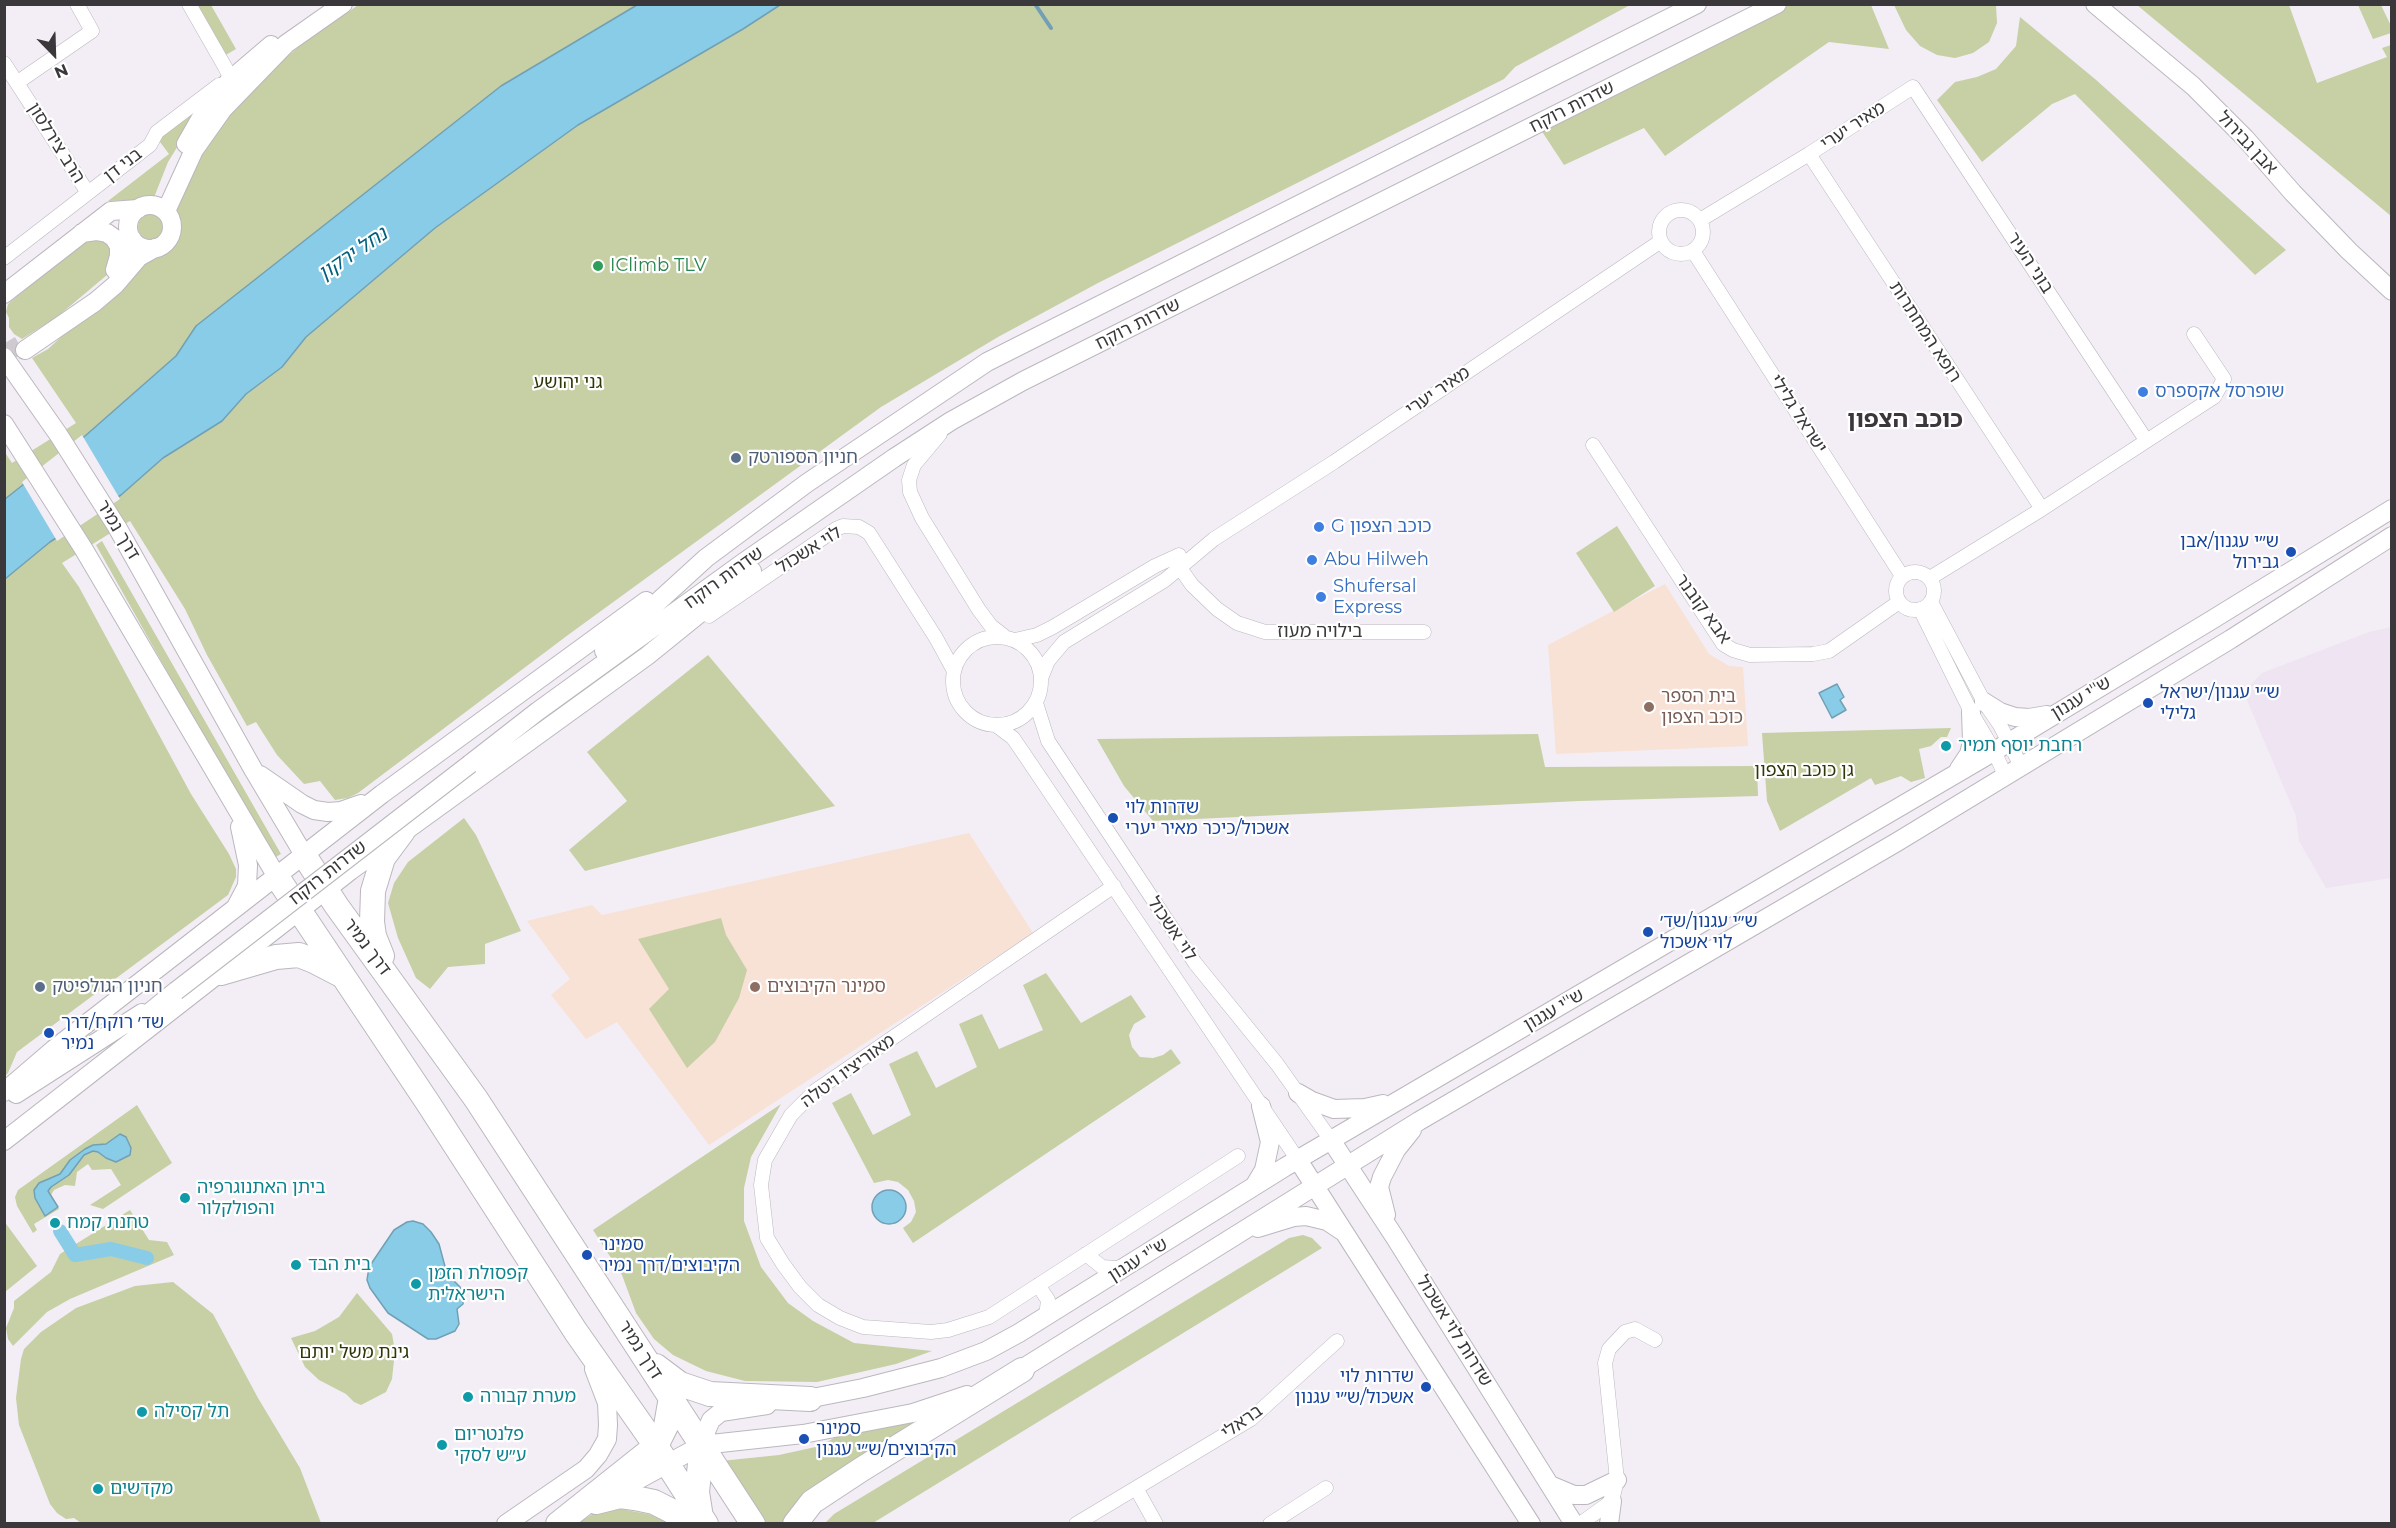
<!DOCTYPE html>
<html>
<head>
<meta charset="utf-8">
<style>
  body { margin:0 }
  #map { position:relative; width:2396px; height:1528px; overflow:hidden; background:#f3eef5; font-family:Montserrat,sans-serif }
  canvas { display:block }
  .frame { position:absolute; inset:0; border:6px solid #3a383b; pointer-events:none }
  .north { position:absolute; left:24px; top:24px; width:60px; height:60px; -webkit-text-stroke:4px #fff; paint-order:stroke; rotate:157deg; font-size:16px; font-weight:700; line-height:24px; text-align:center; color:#3a383b }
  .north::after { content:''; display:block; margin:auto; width:21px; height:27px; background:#3a383b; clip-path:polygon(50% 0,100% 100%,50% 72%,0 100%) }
</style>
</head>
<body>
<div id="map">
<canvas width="2396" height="1528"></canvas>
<div class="frame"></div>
<div class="north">N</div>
</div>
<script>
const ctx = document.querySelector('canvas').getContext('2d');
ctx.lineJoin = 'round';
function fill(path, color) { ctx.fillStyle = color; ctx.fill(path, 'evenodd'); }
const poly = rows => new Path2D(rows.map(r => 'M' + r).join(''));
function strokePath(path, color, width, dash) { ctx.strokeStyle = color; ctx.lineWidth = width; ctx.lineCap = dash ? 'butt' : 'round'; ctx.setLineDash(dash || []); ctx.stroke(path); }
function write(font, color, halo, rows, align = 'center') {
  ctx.font = font + ' Montserrat,"Noto Sans Hebrew",sans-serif'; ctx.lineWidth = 4.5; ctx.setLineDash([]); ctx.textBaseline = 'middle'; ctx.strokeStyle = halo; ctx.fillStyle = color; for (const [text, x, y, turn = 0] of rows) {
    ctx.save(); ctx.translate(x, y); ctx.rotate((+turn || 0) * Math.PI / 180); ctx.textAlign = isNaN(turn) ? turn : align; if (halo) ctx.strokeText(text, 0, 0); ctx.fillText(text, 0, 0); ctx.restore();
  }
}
const built = poly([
  [2391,627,2391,878,2326,888,2299,841,2296,816,2246,698,2251,684,2262,673,2369,632]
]);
const education = poly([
  [1665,584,1709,654,1729,666,1743,667,1748,746,1556,754,1548,645],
  [969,833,1033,933,709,1145,617,1022,586,1039,551,995,570,979,527,921,592,905,602,915]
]);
const green = poly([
  [195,5,211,5,236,49,224,56],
  [358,5,637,5,501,86,196,326,176,356,85,436,5,499,4,451,12,463,76,423,32,358,48,349,149,257,169,248,176,238,175,205,205,143,260,79,301,45],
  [780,5,1630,5,1515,67,1504,79,1098,283,998,337,881,407,568,635,358,793,348,798,335,800,320,781,304,784,277,755,256,722,247,726,207,655,185,609,130,521,62,563,79,587,191,794,229,854,236,869,236,877,228,895,17,1052,8,1073,5,1076,5,579,50,542,121,495,163,458,222,421,246,394,282,367,306,337,435,228,578,125,743,29],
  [1789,5,1871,5,1889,49,1829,42,1665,156,1644,128,1564,165,1541,130],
  [1894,5,1996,5,1997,23,1989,42,1973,53,1955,58,1937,55,1920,46,1906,30],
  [2137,5,2289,5,2317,83,2387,57,2382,48,2391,45,2391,216],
  [2358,5,2381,5,2391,26,2391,33,2373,39],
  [2020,17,2095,79,2286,250,2255,275,2075,94,2052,104,1982,162,1937,100,1955,82,1977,77,1996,69,2016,46],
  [207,99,168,162,153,200,108,201,169,154,157,138],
  '138 227a13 13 0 1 1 26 0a13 13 0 1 1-26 0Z',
  [94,238,110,243,111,265,107,275,57,317,22,339,14,334,9,327,9,318,6,312,8,304,80,245],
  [1617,526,1655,586,1614,612,1576,553],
  [102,541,281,854,274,858,246,812,96,545],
  [708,655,835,806,585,871,569,850,627,801,587,752],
  [1951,728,1947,737,1941,737,1931,746,1919,749,1925,778,1911,782,1901,776,1875,785,1871,778,1780,831,1767,801,1762,733],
  [1538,734,1545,767,1757,766,1758,796,1579,801,1153,821,1124,786,1097,739],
  [464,818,476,835,521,931,485,944,485,964,448,967,430,989,416,978,398,938,388,903,394,883,408,862],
  [721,918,726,935,747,970,739,998,715,1042,687,1068,649,1009,669,989,638,939],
  [1046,973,1081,1023,1131,995,1146,1017,1134,1024,1129,1035,1132,1047,1140,1057,1153,1058,1163,1055,1171,1049,1181,1063,913,1243,903,1228,911,1222,916,1212,914,1201,908,1190,898,1182,888,1180,874,1183,832,1103,851,1093,873,1135,911,1115,889,1064,917,1051,936,1088,977,1067,959,1024,982,1014,999,1049,1043,1030,1023,985],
  [781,1104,751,1157,744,1188,744,1221,761,1267,788,1303,813,1321,854,1343,932,1351,896,1364,817,1382,745,1381,706,1371,673,1355,654,1339,636,1313,622,1275,593,1230],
  [137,1105,172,1163,103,1209,90,1205,121,1185,111,1169,92,1170,88,1164,77,1172,75,1186,65,1185,54,1190,51,1195,59,1209,34,1224,37,1230,33,1233,17,1206,15,1197,18,1190],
  [130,1210,149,1240,167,1242,174,1255,70,1299,47,1312,13,1346,8,1339,6,1328,14,1308,14,1301,51,1272,60,1254],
  [4,1221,37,1266,5,1292,4,1292],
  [1303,1235,1312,1238,1322,1248,873,1523,825,1523,834,1514,1289,1238],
  [173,1282,213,1314,258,1398,300,1468,321,1523,81,1523,74,1518,66,1519,57,1513,50,1504,19,1425,16,1398,21,1359,24,1349,41,1332,76,1308,135,1286],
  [357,1293,392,1334,395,1351,392,1379,386,1392,361,1405,354,1402,346,1394,319,1380,305,1367,291,1338,315,1331,339,1317],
  [956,1407,786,1523,759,1523,721,1461,779,1455,820,1446,841,1434],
  [616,1508,658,1516,669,1523,577,1524,594,1513]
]);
const water = poly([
  [637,5,780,5,743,29,578,125,435,228,306,337,282,367,246,394,222,421,163,458,121,495,50,542,5,579,5,499,85,436,176,356,196,326,501,86,637,5],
  [1837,684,1844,697,1840,700,1846,710,1832,718,1819,693,1837,684],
  [120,1134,126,1137,131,1148,130,1155,116,1162,106,1158,98,1152,93,1151,84,1155,69,1175,51,1187,48,1191,58,1207,45,1216,35,1198,34,1190,39,1183,60,1174,70,1160,85,1149,93,1145,106,1144,120,1134],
  '872 1207a17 17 0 1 1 34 0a17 17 0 1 1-34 0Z',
  [413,1221,423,1224,431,1232,439,1244,447,1274,460,1287,464,1297,463,1304,457,1309,459,1324,455,1331,436,1339,428,1339,388,1313,370,1288,367,1280,369,1267,394,1230,407,1222,413,1221]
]);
const pier = poly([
  [82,435,120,499,57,541,22,482]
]);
const stream = poly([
  [1035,4,1051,28]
]);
const canal = poly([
  [60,1231,75,1255,111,1249,147,1258]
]);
const secondaryTunnel = poly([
  [4,354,21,344]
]);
const street = poly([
  [189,4,225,67,230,77,230,87],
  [4,63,88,193],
  [18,82,92,31,77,4],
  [1809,154,2042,509],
  '1659 232a22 22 0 1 1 44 0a22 22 0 1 1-44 0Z',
  [1700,220,1809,154,1913,87,2146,440],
  [1693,251,1902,576],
  [4,258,150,145,157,132,219,85],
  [940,434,914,465,909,480,910,492,922,518,979,610,991,626,1004,636],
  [1593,445,1723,644,1733,650,1750,655,1813,654,1829,651,1899,602],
  [1173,558,1192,585,1217,609,1237,623,1265,632,1424,632],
  '1896 591a19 19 0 1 1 38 0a19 19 0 1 1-38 0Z',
  [1930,578,2042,509,2214,397,2224,379,2194,334],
  [1931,602,1984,702,2000,725,2021,766],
  [1920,609,1971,712,1994,751,2005,775],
  [709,616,836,529,843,526,859,527,869,533,936,638,954,671],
  '953 681a44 44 0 1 1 88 0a44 44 0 1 1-88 0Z',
  [1015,640,1037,635,1053,627,1155,566,1179,555],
  [1042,676,1048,661,1064,642,1165,580,1214,539,1334,462,1661,241],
  [1036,703,1048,741,1195,963,1277,1064,1331,1140],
  [997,726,1013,738,1024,754,1298,1160],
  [1114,886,815,1091,791,1115,765,1160,761,1185,767,1238,783,1264,800,1287,818,1305,840,1318,863,1327,931,1332,948,1330,989,1317,1238,1156],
  [1086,1254,1102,1267,1116,1268,1124,1266],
  [1038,1285,1048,1300,1046,1317],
  [1136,1488,1156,1524],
  [1076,1524,1251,1419,1337,1341],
  [1270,1524,1326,1488],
  [1580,1524,1612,1501,1617,1480,1605,1363,1609,1349,1625,1332,1635,1329,1655,1340]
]);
const secondary = poly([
  [2095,4,2193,86,2245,138,2293,193,2349,251,2392,291],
  [186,144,206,109,230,80,271,45],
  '128 227a22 22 0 1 1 44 0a22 22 0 1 1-44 0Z',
  [166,211,194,150,223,109,286,44,343,4],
  [82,233,96,231,107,233,114,238,119,246,119,256,115,270],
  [121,267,130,254,132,239],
  [4,294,111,211,138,209],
  [25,350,95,302,115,285,139,257,155,248],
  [4,424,83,548,277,877],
  [117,527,254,771,304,855],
  [604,651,706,558,807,483,987,362,1697,4],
  [1984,702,2000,712,2015,717,2029,718,2047,715],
  [470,764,538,711,744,562,894,458,951,421,1023,381,1777,4],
  [1959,769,1969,754,1972,742,1971,712],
  [260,775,302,804,314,810,328,812,341,811,361,804],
  [236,907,247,886,248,865,240,827],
  [133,1026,176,991],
  [4,1092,54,1049,382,794,646,601],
  [1298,1093,1312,1101,1334,1109,1365,1108,1383,1104],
  [16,1094,142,1013],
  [1331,1140,1394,1236,1574,1524],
  [4,1141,350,871,647,656,752,571],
  [1298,1160,1531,1524],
  [1255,1185,1264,1170,1270,1142,1261,1106],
  [1386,1215,1379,1187,1382,1177,1396,1150,1412,1130],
  [1258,1228,1294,1217,1306,1216,1327,1221,1342,1231],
  [1012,1375,1419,1121,1897,842,2231,639,2392,536],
  [797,1401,863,1388,941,1368,986,1351,1019,1333,1285,1167,1983,758,2210,621,2392,509],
  [702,1445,707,1429,711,1420,721,1412,767,1405],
  [1550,1485,1574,1495,1586,1495,1617,1480],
  [608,1496,702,1445,803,1434,913,1413,967,1395],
  [506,1524,586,1469,598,1455,607,1439,608,1425,607,1403,594,1369],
  [1609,1524,1612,1501]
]);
const highway = poly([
  [304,855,336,905,476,1099,753,1524],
  [277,877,428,1103,576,1332,656,1446,706,1524],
  [382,956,374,936,372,922,373,891,383,858,403,831],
  [221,973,276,957,299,955,314,961,341,975],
  [656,1366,680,1384,710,1394,810,1399],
  [596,1502,620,1496,635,1498,654,1502,697,1524],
  [700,1511,697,1492,702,1445],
  [558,1524,656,1446,666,1426,671,1397],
  [795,1524,812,1502,862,1469,1022,1370]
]);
const secondaryBridge = poly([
  [4,357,58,434,117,527],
  [176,991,470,764]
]);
const markers = [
  [598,266,6,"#2e9e5b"],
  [2143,392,6,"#3f7fe0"],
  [736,458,6,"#5c6f8a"],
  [1319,527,6,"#3f7fe0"],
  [2291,552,6,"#1a4fb4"],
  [1312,560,6,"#3f7fe0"],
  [1321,597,6,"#3f7fe0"],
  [2148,703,6,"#1a4fb4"],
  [1649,707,6,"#8d6e63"],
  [1946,746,6,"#0f9aa8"],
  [1113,818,6,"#1a4fb4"],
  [1648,932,6,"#1a4fb4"],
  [40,987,6,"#5c6f8a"],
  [755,987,6,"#8d6e63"],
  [49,1033,6,"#1a4fb4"],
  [185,1198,6,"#0f9aa8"],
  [55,1223,6,"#0f9aa8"],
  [587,1255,6,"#1a4fb4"],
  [296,1265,6,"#0f9aa8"],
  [416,1284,6,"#0f9aa8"],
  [1426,1387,6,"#1a4fb4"],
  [468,1397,6,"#0f9aa8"],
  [142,1412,6,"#0f9aa8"],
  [804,1439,6,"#1a4fb4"],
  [442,1445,6,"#0f9aa8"],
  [98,1489,6,"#0f9aa8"]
];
const streetNames = [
  ["שדרות רוקח",1572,107,-27],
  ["מאיר יערי",1853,126,-33],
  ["הרב צירלסון",56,143,58],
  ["אבן גבירול",2247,143,47],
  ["בני דן",123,165,-38],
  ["בוני העיר",2030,263,57],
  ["שדרות רוקח",1138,324,-27],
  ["רופא המחתרות",1925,332,57],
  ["מאיר יערי",1438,391,-34],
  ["ישראל גלילי",1798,414,57],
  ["דרך נמיר",118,530,59],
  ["לוי אשכול",809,550,-32],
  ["שדרות רוקח",724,578,-36],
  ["אבא קובנר",1703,609,54],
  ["בילויה מעוז",1320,632],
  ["ש''י עגנון",2081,698,-31],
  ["שדרות רוקח",328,873,-38],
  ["לוי אשכול",1172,929,56],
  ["דרך נמיר",367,947,53],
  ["ש''י עגנון",1554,1010,-30],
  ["מאוריציו ויטלה",848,1071,-36],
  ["ש''י עגנון",1138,1260,-32],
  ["שדרות לוי אשכול",1454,1331,58],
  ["דרך נמיר",640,1350,57],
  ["בראלי",1242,1422,-35]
];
const leisureNames = [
  ["IClimb TLV",610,266]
];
const parkNames = [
  ["גני יהושע",568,383],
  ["גן כוכב הצפון",1804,771],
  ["גינת משל יותם",354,1353]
];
const shopNames = [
  ["שופרסל אקספרס",2155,392],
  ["G כוכב הצפון",1331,527],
  ["Abu Hilweh",1324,560],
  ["Shufersal",1333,587],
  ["Express",1333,608]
];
const serviceNames = [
  ["חניון הספורטק",748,458],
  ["חניון הגולפיטק",52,987]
];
const transitNames = [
  ["ש״י עגנון/אבן",2279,542,"right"],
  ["גבירול",2279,563,"right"],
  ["ש״י עגנון/ישראל",2160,693],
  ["גלילי",2160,714],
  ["שדרות לוי",1125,808],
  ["אשכול/כיכר מאיר יערי",1125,829],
  ["ש״י עגנון/שד׳",1660,922],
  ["לוי אשכול",1660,943],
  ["שד׳ רוקח/דרך",61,1023],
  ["נמיר",61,1044],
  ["סמינר",599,1245],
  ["הקיבוצים/דרך נמיר",599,1266],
  ["שדרות לוי",1414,1377,"right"],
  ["אשכול/ש״י עגנון",1414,1398,"right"],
  ["סמינר",816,1429],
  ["הקיבוצים/ש״י עגנון",816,1450]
];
const educationNames = [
  ["בית הספר",1661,697],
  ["כוכב הצפון",1661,718],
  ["סמינר הקיבוצים",767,987]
];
const cultureNames = [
  ["רחבת יוסף תמיר",1958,746],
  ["ביתן האתנוגרפיה",197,1188],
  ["והפולקלור",197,1209],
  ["טחנת קמח",67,1223],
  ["בית הבד",308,1265],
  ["קפסולת הזמן",428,1274],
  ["הישראלית",428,1295],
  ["מערת קבורה",480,1397],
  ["תל קסילה",154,1412],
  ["פלנטריום",454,1435],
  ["ע״ש לסקי",454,1456],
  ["מקדשים",110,1489]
];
const waterNames = [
  ["נחל ירקון",353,254,-34]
];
const districtNames = [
  ["כוכב הצפון",1905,420]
];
fill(built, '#eee4f2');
fill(education, '#f8e1d5');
fill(green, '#c7cfa5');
fill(water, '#88cce8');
strokePath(water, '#71a0b4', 1.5);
fill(pier, '#f3eef5');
strokePath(stream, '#71a0b4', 4);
strokePath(canal, '#88cce8', 14);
strokePath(secondaryTunnel, '#cecad0', 18, [18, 9]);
strokePath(street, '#bcb7be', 15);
strokePath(secondary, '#bcb7be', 20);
strokePath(highway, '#bcb7be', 26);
strokePath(street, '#fff', 14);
strokePath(secondary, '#fff', 18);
strokePath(highway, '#fff', 24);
strokePath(secondaryBridge, '#bcb7be', 20, []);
strokePath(secondaryBridge, '#fff', 18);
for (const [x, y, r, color] of markers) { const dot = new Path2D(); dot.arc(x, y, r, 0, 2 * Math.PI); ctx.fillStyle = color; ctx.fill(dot); strokePath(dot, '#fff', 2); }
write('18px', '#3a383b', '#fff', streetNames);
write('18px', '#27864d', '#fff', leisureNames, 'left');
write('18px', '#303608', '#fff', parkNames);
write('18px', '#366cbe', '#fff', shopNames, 'left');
write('18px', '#4e5e75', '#fff', serviceNames, 'left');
write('18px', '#164399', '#fff', transitNames, 'left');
write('18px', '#785e54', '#fff', educationNames, 'left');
write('18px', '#0d838f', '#fff', cultureNames, 'left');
write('italic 20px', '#005f7b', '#fff', waterNames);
write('bold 24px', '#3b373c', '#fff', districtNames);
</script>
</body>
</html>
